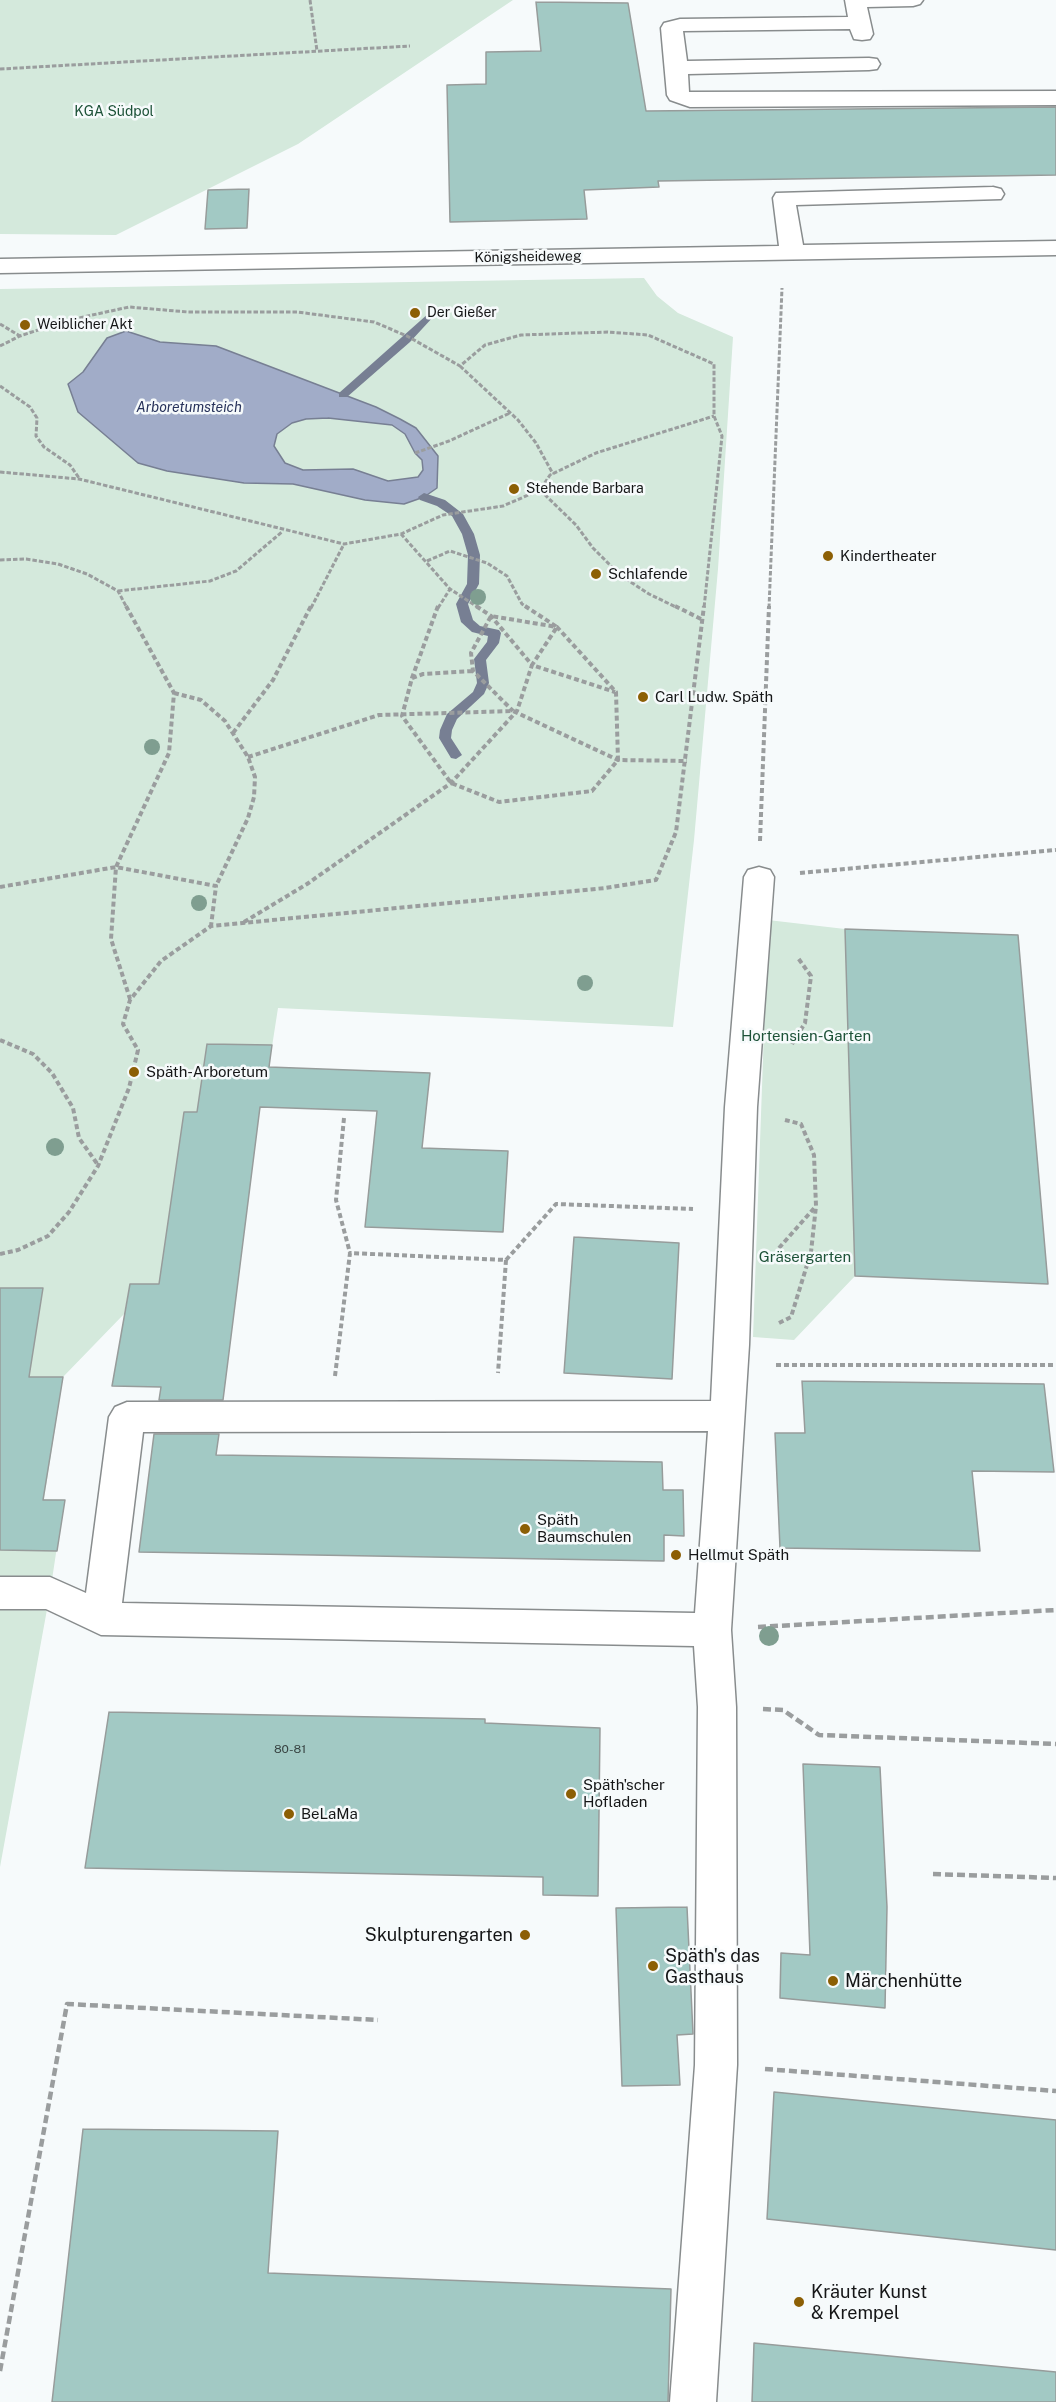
<!DOCTYPE html>
<html>
<head>
<meta charset="utf-8">
<style>
  body { margin:0 }
  canvas { display:block; background:#f6fafb }
</style>
</head>
<body>
<canvas width="1056" height="2402"></canvas>
<script>
const ctx = document.querySelector('canvas').getContext('2d');
ctx.lineJoin = 'round';
function fill(path, color) { ctx.fillStyle = color; ctx.fill(path, 'evenodd'); }
const poly = rows => new Path2D(rows.map(r => 'M' + r).join(''));
function strokePath(path, color, width, dash) { ctx.strokeStyle = color; ctx.lineWidth = width; ctx.lineCap = dash ? 'butt' : 'round'; ctx.setLineDash(dash || []); ctx.stroke(path); }
function write(font, color, halo, rows, align = 'center') {
  ctx.font = font + ' "Public Sans",sans-serif'; ctx.lineWidth = 5; ctx.setLineDash([]); ctx.textBaseline = 'middle'; ctx.strokeStyle = halo; ctx.fillStyle = color; for (const [text, x, y, turn = 0] of rows) {
    ctx.save(); ctx.translate(x, y); ctx.rotate((+turn || 0) * Math.PI / 180); ctx.textAlign = isNaN(turn) ? turn : align; if (halo) ctx.strokeText(text, 0, 0); ctx.fillText(text, 0, 0); ctx.restore();
  }
}
const green = poly([
  [0,0,513,0,298,144,116,235,0,234],
  [644,278,657,296,678,313,733,337,718,569,694,840,673,1027,278,1008,264,1098,259,1113,184,1112,159,1284,130,1284,124,1314,63,1377,44,1499,64,1500,50,1593,0,1867,0,289],
  [768,920,845,929,855,1276,794,1340,753,1337]
]);
const water = poly([
  [126,331,160,342,216,346,376,407,400,419,416,428,438,456,437,488,424,497,404,504,365,500,293,484,244,483,167,471,138,463,78,412,68,384,83,372,107,338,126,331],
  [328,418,392,425,405,434,415,453,422,460,423,470,418,477,388,481,353,469,303,470,285,463,274,446,277,434,292,423,306,419,328,418]
]);
const stream = poly([
  [429,313,434,316,410,342,347,397,339,397,339,393,429,313],
  [424,493,445,500,463,514,474,534,480,555,479,584,468,604,473,620,480,626,499,630,501,633,499,643,486,660,489,683,484,694,457,719,452,730,451,738,462,755,456,759,451,758,439,738,440,730,447,714,473,692,477,683,474,659,487,642,488,636,472,632,461,622,456,604,467,584,468,555,462,534,452,516,437,506,420,500,418,497,424,493]
]);
const building = poly([
  [536,2,628,3,646,111,1056,107,1056,175,658,181,659,187,584,190,587,219,450,222,447,85,486,84,486,52,541,51,536,2],
  [249,189,247,228,205,229,208,190,249,189],
  [845,929,1018,935,1048,1284,855,1276,845,929],
  [207,1044,272,1045,269,1067,430,1073,422,1148,508,1151,503,1232,365,1227,377,1111,260,1107,223,1400,159,1400,161,1387,112,1386,130,1284,159,1284,184,1112,197,1112,207,1044],
  [574,1237,679,1243,672,1379,564,1373,574,1237],
  [0,1288,43,1288,29,1377,63,1377,43,1500,65,1500,57,1551,0,1550,0,1288],
  [802,1381,1044,1384,1054,1472,972,1471,980,1551,780,1548,775,1433,805,1433,802,1381],
  [154,1434,219,1434,216,1455,662,1462,663,1490,683,1490,684,1536,664,1535,664,1561,139,1552,154,1434],
  [109,1712,485,1719,485,1723,600,1728,598,1896,543,1895,543,1877,85,1868,109,1712],
  [803,1764,880,1767,887,1907,885,2008,780,1998,781,1953,810,1955,803,1764],
  [687,1907,693,2034,677,2035,680,2085,622,2086,616,1908,687,1907],
  [774,2092,1056,2120,1056,2250,767,2219,774,2092],
  [83,2129,278,2131,268,2273,671,2289,668,2402,52,2402,83,2129],
  [754,2343,1056,2372,1056,2402,752,2402,754,2343]
]);
const pathFar2 = poly([
  [310,0,317,51],
  [0,69,410,46],
  [0,324,20,336],
  [0,346,20,336,65,321,129,307,188,312,297,312,374,322,407,336,460,366,485,345,521,335,608,332,648,335,714,364,714,416,722,436,704,608],
  [460,366,518,420,536,443,553,474],
  [0,386,30,407,37,418,36,436,44,447,70,465,79,478],
  [415,453,449,441,510,413],
  [0,472,79,479,344,544,401,534,443,515,503,506,540,490,550,475,596,453,714,416],
  [540,490,576,525,593,548,620,575,649,594,678,608],
  [401,534,450,589,479,608],
  [0,560,26,559,58,564,87,574,118,591,127,608],
  [427,561,450,551,487,563,507,576,522,604,528,608],
  [118,591,210,581,236,571,283,531],
  [311,608,344,544],
  [438,608,450,589],
  [769,608,782,288]
]);
const pathFar1 = poly([
  [126,606,174,693,169,753,116,867,111,939,130,999],
  [438,606,412,678,402,716,451,783,499,802,592,791,618,760,616,692,557,627,491,616,471,653,473,671,513,711],
  [525,606,557,627,532,665,615,692],
  [675,606,701,619],
  [412,678,423,674,473,671],
  [174,693,201,700,225,721,248,757,255,777,254,797,248,818,216,886],
  [233,733,273,680,311,606],
  [248,757,379,715,513,711,618,760,687,761],
  [760,841,769,606],
  [800,873,1056,850],
  [0,887,116,867,216,886,211,926],
  [244,922,307,884,451,783,517,711,532,665,491,616,476,606],
  [0,1040,33,1054,52,1073,73,1108,79,1138,98,1165],
  [792,1044,805,1023,811,976,798,958],
  [344,1118,336,1200,350,1253],
  [779,1248,816,1206],
  [0,1254,18,1250,48,1236,69,1212,98,1166,129,1088,138,1050,123,1024,130,1000,161,961,211,926,605,888,656,880,676,832,704,606],
  [506,1260,556,1204,693,1209],
  [779,1323,791,1317,811,1252,816,1206,814,1155,801,1124,785,1120],
  [776,1365,1056,1365],
  [335,1376,350,1253,506,1260,498,1373]
]);
const path = poly([
  [758,1627,1056,1610],
  [763,1709,783,1710,819,1735,1056,1744],
  [933,1874,1056,1878],
  [765,2069,1056,2091],
  [0,2371,67,2004,378,2020]
]);
const minor = poly([
  [845,0,923,0,920,4,913,6,867,7,873,34,870,39,862,40,854,39,850,29,683,31,687,61,869,58,877,59,880,64,877,69,869,70,688,74,689,92,1056,91,1056,105,690,107,670,100,667,95,661,28,664,23,680,19,848,17,845,0],
  [993,187,1001,189,1004,194,1001,199,796,205,803,245,1056,241,1056,255,0,273,0,259,779,246,773,198,776,193,993,187],
  [759,867,770,870,774,877,757,1107,749,1345,731,1630,736,1707,737,2065,716,2402,670,2402,695,2065,698,1707,694,1646,101,1635,46,1609,0,1609,0,1577,50,1577,86,1593,109,1417,115,1407,127,1402,711,1401,725,1107,744,877,748,870,759,867],
  [708,1431,695,1613,122,1603,143,1432,708,1431]
]);
const trees = [
  [478,597,8],
  [152,747,8],
  [199,903,8],
  [585,983,8],
  [55,1147,9],
  [769,1636,10]
];
const markers = [
  [415,313,6,"#8c5f05"],
  [25,325,6,"#8c5f05"],
  [514,489,6,"#8c5f05"],
  [828,556,6,"#8c5f05"],
  [596,574,6,"#8c5f05"],
  [643,697,6,"#8c5f05"],
  [134,1072,6,"#8c5f05"],
  [525,1529,6,"#8c5f05"],
  [676,1555,6,"#8c5f05"],
  [571,1794,6,"#8c5f05"],
  [289,1814,6,"#8c5f05"],
  [525,1935,6,"#8c5f05"],
  [653,1966,6,"#8c5f05"],
  [833,1981,6,"#8c5f05"],
  [799,2302,6,"#8c5f05"]
];
const numberNames = [
  ["80-81",290,1749]
];
const farParknames = [
  ["KGA Südpol",114,112]
];
const farStreetnames = [
  ["Königsheideweg",528,257,-1]
];
const farPoinames = [
  ["Der Gießer",427,313],
  ["Weiblicher Akt",37,325],
  ["Stehende Barbara",526,489]
];
const farWaternames = [
  ["Arboretumsteich",189,408]
];
const poiNames = [
  ["Kindertheater",840,556],
  ["Schlafende",608,574],
  ["Carl Ludw. Späth",655,697],
  ["Späth-Arboretum",146,1072],
  ["Späth",537,1520],
  ["Baumschulen",537,1537],
  ["Hellmut Späth",688,1555],
  ["Späth'scher",583,1785],
  ["Hofladen",583,1802],
  ["BeLaMa",301,1814]
];
const parkNames = [
  ["Hortensien-Garten",806,1036],
  ["Gräsergarten",805,1257]
];
const nearPoinames = [
  ["Skulpturengarten",513,1935,"right"],
  ["Späth's das",665,1956],
  ["Gasthaus",665,1977],
  ["Märchenhütte",845,1981],
  ["Kräuter Kunst",811,2292],
  ["& Krempel",811,2313]
];
fill(green, '#d4e9dc');
fill(water, '#a1acc8');
strokePath(water, '#777f93', 1.5);
fill(stream, '#777f93');
fill(building, '#a2c9c4');
strokePath(building, '#979c9b', 1.5);
strokePath(minor, '#888c8d', 3);
strokePath(pathFar2, '#9a9d9e', 3, [4.5, 2]);
strokePath(pathFar1, '#9a9d9e', 4, [5, 3]);
strokePath(path, '#9a9d9e', 4.5, [8, 4]);
fill(minor, '#fff');
ctx.fillStyle = '#7f9e90';
for (const [x, y, r] of trees) { ctx.beginPath(); ctx.arc(x, y, r, 0, 2 * Math.PI); ctx.fill(); }
for (const [x, y, r, color] of markers) { const dot = new Path2D(); dot.arc(x, y, r, 0, 2 * Math.PI); ctx.fillStyle = color; ctx.fill(dot); strokePath(dot, '#f6fafb', 2); }
write('12px', '#384342', null, numberNames);
write('14px', '#1d5238', '#f6fafb', farParknames);
write('14px', '#151617', '#f6fafb', farStreetnames);
write('14px', '#151617', '#f6fafb', farPoinames, 'left');
write('italic 14px', '#27325a', '#f6fafb', farWaternames);
write('15px', '#151617', '#f6fafb', poiNames, 'left');
write('15px', '#1d5238', '#f6fafb', parkNames);
write('18px', '#151617', '#f6fafb', nearPoinames, 'left');
</script>
</body>
</html>
